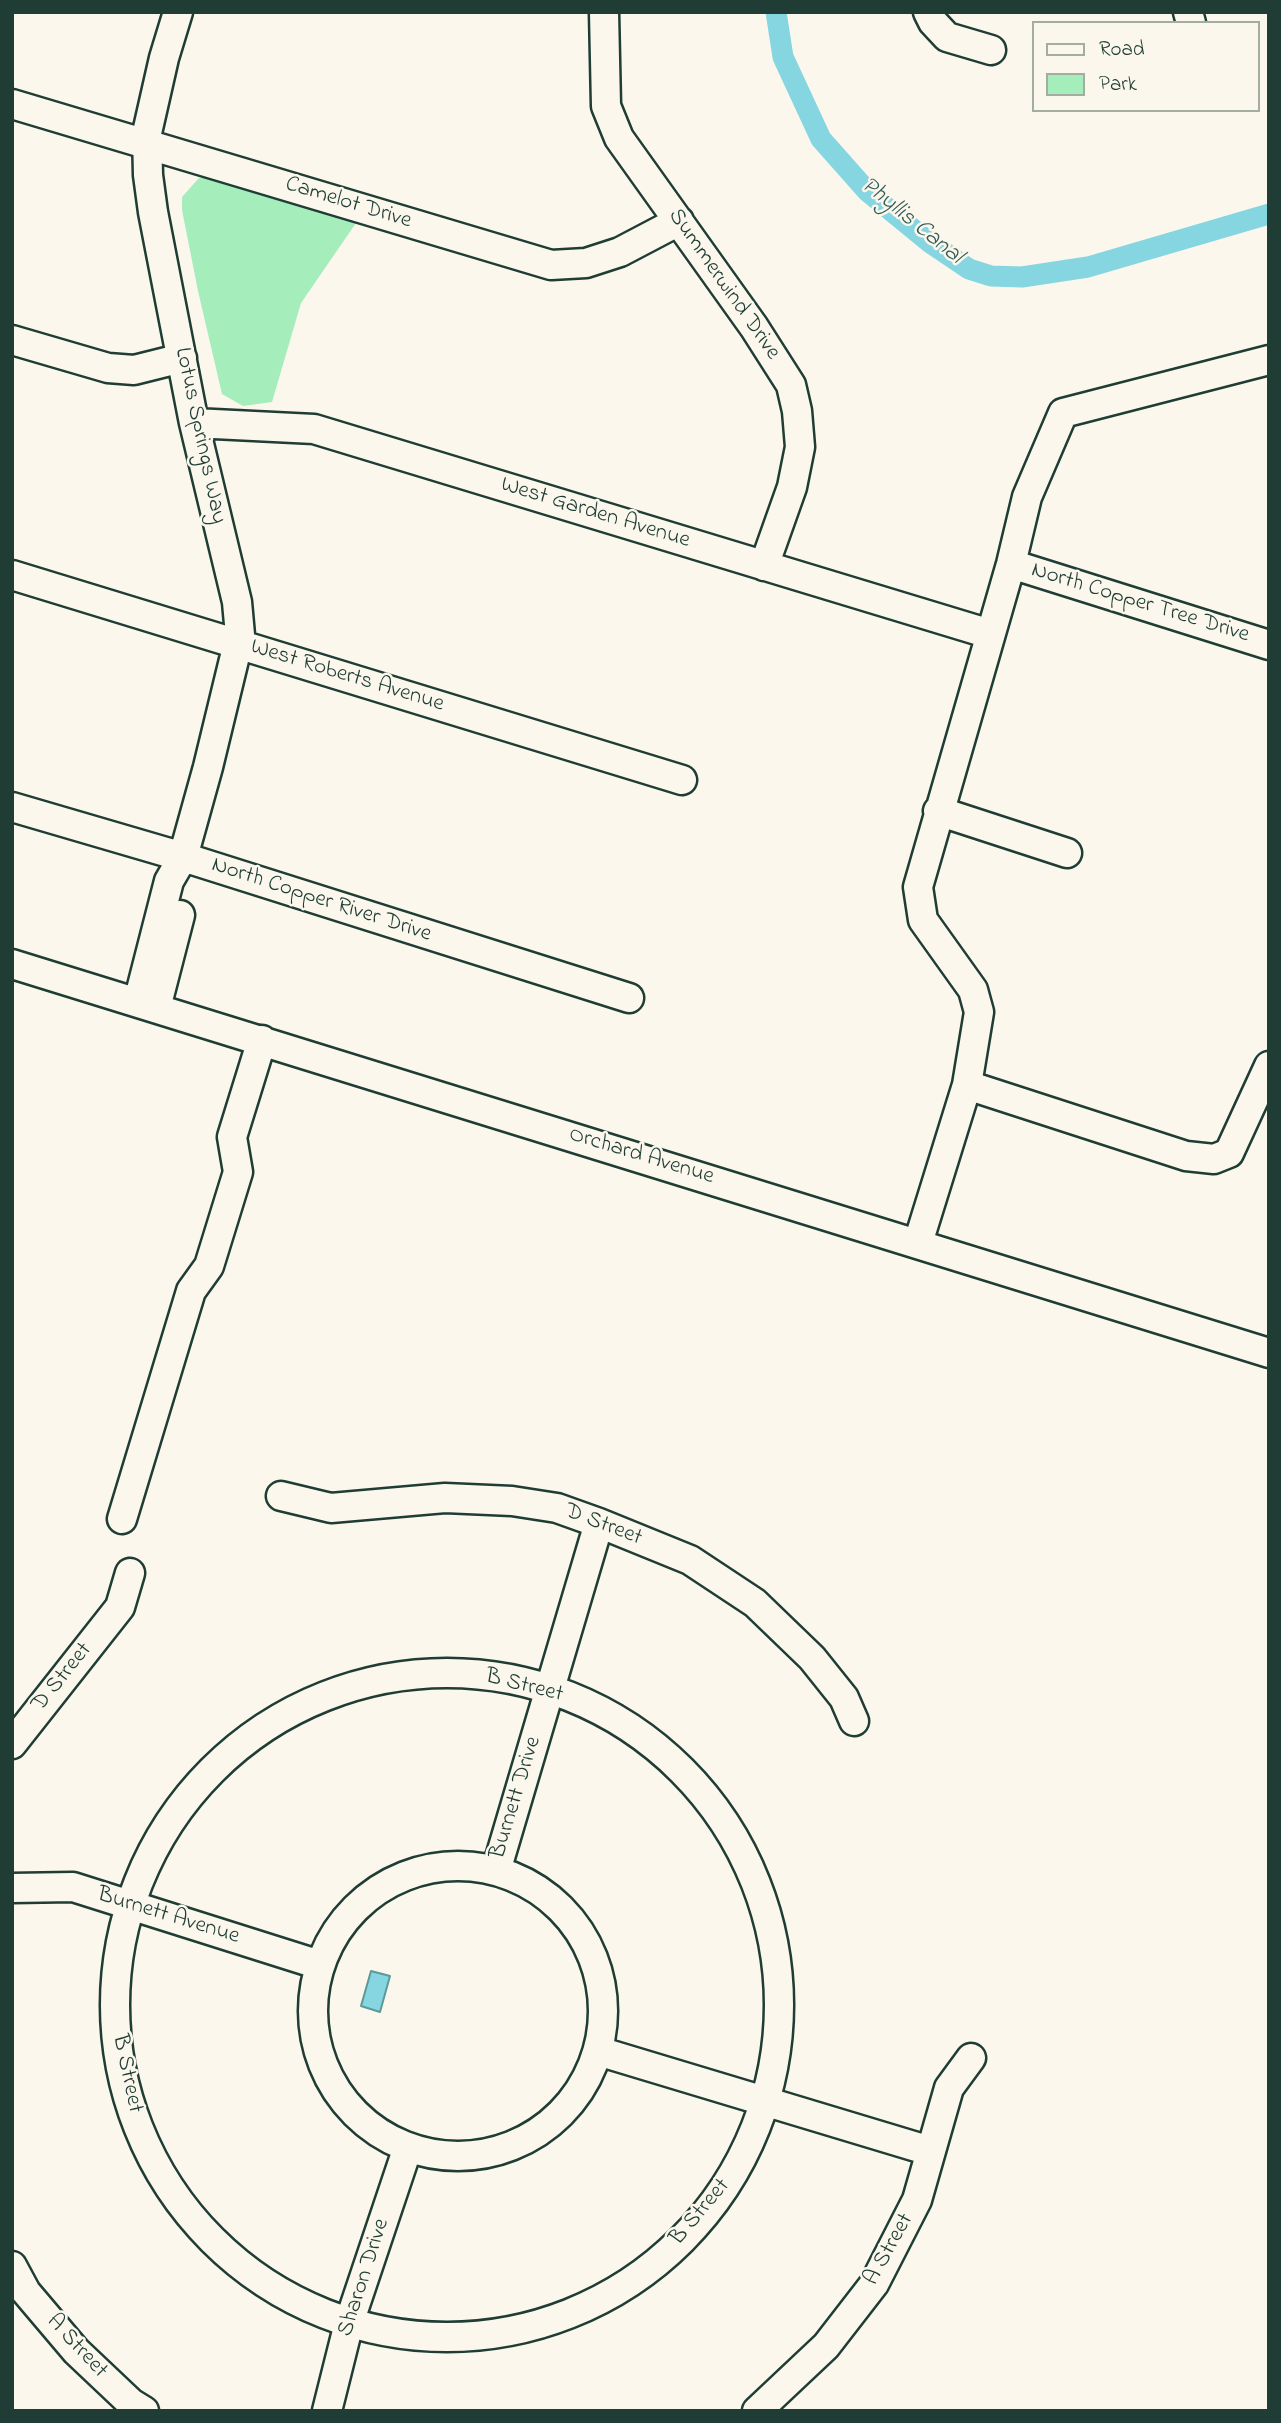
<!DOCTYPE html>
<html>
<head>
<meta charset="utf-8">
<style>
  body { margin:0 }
  #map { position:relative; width:1281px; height:2423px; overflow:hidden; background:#fbf7ec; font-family:"Indie Flower",sans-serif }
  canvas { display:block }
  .frame { position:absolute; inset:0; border:14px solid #1f3d34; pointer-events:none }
  .legend { position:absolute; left:1032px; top:21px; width:228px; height:91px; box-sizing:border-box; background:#fbf7ec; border:2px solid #a3ada2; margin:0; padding:9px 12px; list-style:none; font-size:21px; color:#1f3d34 }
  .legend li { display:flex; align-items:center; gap:14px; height:35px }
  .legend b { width:35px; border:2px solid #a3ada2 }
</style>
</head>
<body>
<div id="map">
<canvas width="1281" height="2423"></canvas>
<div class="frame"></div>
<ul class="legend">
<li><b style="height:9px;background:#fbf7ec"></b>Road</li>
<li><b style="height:19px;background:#a5edba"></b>Park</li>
</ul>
</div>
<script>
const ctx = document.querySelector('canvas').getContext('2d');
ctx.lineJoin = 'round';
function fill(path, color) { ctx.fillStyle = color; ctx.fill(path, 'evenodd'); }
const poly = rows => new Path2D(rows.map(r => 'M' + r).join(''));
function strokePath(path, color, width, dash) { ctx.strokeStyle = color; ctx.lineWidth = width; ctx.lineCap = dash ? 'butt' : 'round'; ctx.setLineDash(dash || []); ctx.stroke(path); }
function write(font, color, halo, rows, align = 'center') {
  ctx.font = font + ' "Indie Flower",sans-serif'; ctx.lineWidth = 5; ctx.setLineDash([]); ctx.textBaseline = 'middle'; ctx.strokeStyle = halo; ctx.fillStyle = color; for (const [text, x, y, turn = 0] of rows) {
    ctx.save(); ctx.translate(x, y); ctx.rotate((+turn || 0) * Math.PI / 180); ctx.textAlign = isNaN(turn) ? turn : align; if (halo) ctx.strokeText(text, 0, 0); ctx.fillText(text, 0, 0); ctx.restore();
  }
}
const green = poly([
  [199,178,207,178,356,223,301,303,272,402,243,406,222,394,198,291,182,210,182,197]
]);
const water = poly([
  [371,1971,390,1976,380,2012,361,2006,371,1971]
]);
const canal = poly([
  [776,12,783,57,821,139,868,192,929,242,969,269,991,276,1022,277,1088,267,1269,214]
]);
const minor = poly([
  [604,12,606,106,619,138,754,327,791,385,797,411,800,447,792,487,764,566],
  [928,12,933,22,947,37,991,50],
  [1188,12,1191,23],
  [12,104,551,265,586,263,620,252,679,221],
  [12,340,108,368,134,370,182,358],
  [194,423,314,429,990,634],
  [1011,564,1269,645],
  [12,575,682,780],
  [12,807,183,857,629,998],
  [938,811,1067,853],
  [12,964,1269,1353],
  [138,1002,169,881,183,857,208,767,240,635,237,602,194,423,153,212,148,175,147,133,164,58,178,12],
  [156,1008,180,915],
  [967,1085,1186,1156,1214,1159,1229,1153,1269,1066],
  [918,1243,967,1085,979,1012,973,990,923,920,918,887,1011,564,1027,497,1063,413,1269,360],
  [281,1496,331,1508,445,1498,512,1501,557,1508,599,1523,690,1560,755,1603,812,1658,844,1698,854,1721],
  [122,1519,191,1291,209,1266,238,1172,232,1137,262,1040],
  '115 2005a332 332 0 1 1 664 0a332 332 0 1 1-664 0Z',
  [12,1744,120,1607,130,1573],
  '313 2011a145 145 0 1 1 290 0a145 145 0 1 1-290 0Z',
  [496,1871,599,1523],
  [12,1888,73,1887,320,1965],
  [598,2051,930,2151],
  [12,2266,26,2292,76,2351,131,2403,144,2411],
  [327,2411,349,2323,408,2147],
  [757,2411,826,2346,874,2284,917,2200,949,2088,971,2058]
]);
const streetNames = [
  ["Camelot Drive",348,204,17],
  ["Summerwind Drive",723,285,55],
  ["Lotus Springs Way",199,436,78],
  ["West Garden Avenue",595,514,17],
  ["North Copper Tree Drive",1140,604,17],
  ["West Roberts Avenue",347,677,17],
  ["North Copper River Drive",321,901,18],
  ["Orchard Avenue",641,1157,17],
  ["D Street",603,1526,21],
  ["D Street",63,1678,-51],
  ["B Street",524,1687,14],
  ["Burnett Drive",517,1798,-73],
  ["Burnett Avenue",168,1917,17],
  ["B Street",126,2074,78],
  ["B Street",701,2213,-50],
  ["A Street",890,2250,-61],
  ["Sharon Drive",365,2278,-72],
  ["A Street",76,2347,47]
];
const waterNames = [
  ["Phyllis Canal",911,222,39]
];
fill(green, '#a5edba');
fill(water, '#85d6e0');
strokePath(water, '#5c999b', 2);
strokePath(canal, '#85d6e0', 21);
strokePath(minor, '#1f3d34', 33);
strokePath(minor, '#fbf7ec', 28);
write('23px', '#1f3d34', '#fbf7ec', streetNames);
write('italic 24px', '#335c56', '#fbf7ec', waterNames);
</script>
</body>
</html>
